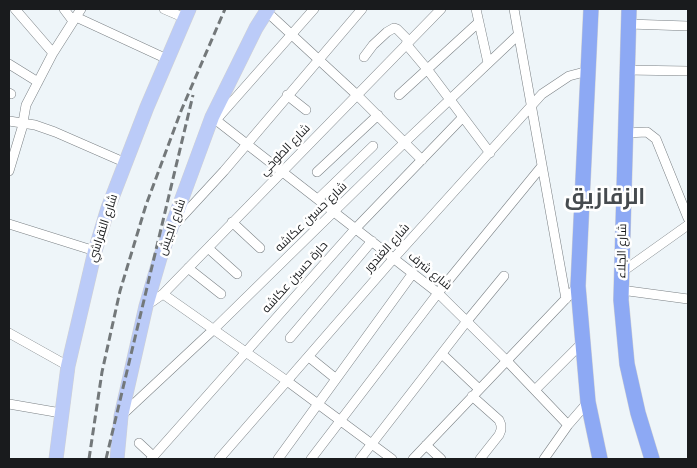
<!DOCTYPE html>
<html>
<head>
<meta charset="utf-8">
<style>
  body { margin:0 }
  #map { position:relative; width:697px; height:468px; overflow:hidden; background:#eef5f9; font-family:Inter,sans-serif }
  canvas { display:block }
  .frame { position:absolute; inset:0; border:10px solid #191b1d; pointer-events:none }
</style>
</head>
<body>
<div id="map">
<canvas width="697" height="468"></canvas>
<div class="frame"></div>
</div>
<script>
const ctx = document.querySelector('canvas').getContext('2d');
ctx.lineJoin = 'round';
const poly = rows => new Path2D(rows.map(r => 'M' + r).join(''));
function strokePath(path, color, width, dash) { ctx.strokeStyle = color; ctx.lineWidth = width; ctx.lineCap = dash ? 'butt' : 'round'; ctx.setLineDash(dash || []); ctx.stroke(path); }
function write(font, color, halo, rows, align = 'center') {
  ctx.font = font + ' Inter,Cairo,sans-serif'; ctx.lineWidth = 5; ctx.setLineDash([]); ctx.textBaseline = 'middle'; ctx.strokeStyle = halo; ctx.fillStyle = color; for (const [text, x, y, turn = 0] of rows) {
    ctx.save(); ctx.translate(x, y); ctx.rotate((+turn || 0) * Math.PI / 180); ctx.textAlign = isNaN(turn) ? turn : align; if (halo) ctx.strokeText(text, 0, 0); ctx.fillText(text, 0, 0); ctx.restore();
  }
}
const street = poly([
  [15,9,53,53],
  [64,9,73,21],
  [164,9,185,18],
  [476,9,488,63],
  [514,9,566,299],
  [266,11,357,95,422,160],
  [76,17,167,59],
  [628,24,688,26],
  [406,44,427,69,490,153],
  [364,57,373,45,387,32,394,28,397,29,409,41],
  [9,64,38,82],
  [626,70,688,71],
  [9,93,11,94],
  [287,95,306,110],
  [399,95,479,22],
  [212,117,438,293,507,361,568,425],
  [216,120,314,9],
  [9,121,35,125,55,132,126,163],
  [625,133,647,132,656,139,688,218],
  [9,171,22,128,26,105,53,53,81,9],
  [317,172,378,115],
  [318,199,373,146],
  [177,222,224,171,362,9],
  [232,222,260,248],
  [9,224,95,251],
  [208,248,237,274],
  [188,268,221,294],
  [622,272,688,225],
  [621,290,688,299],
  [163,294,287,381,392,459],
  [146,306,163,294,441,9],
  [9,333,68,366],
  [290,338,372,241],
  [442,354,479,389],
  [309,357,335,378],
  [535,390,583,342],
  [472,396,499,420,501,425,501,430,499,435,480,459],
  [9,404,61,413],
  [123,414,213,330,405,142,518,35],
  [139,443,154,457],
  [426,445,441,459],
  [151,459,356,228,463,117],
  [219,459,394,258,542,94,569,76,588,71],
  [278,459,413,273],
  [311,459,438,293,542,166],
  [360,459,467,321,504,276],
  [413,459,578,286],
  [544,459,568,425,588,402]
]);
const primary = poly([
  [56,459,68,366,95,251,108,208,147,107,189,9],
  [117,459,121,416,146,306,160,258,212,117,256,28,268,9]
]);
const highway = poly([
  [591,9,578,286,588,402,600,459],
  [629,9,621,300,627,364,638,413,652,459]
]);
const rail = poly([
  [89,459,102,372,120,291,146,205,181,111,225,9],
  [106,459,193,95]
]);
const streetNames = [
  ["شارع الطوخي",285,150,-46],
  ["شارع حسين عكاشه",311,217,-44],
  ["شارع الجيش",172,227,-70],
  ["شارع النقراشي",103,228,-72],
  ["شارع الغندور",387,248,-48],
  ["شارع الجلاء",622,251,-89],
  ["شارع شرف",430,271,39],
  ["حارة حسين عكاشه",295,277,-48]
];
const townNames = [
  ["الزقازيق",605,197]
];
strokePath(street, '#7b8185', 10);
strokePath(primary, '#d1d1d2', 15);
strokePath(highway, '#d1d1d2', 16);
strokePath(street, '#fff', 9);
strokePath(primary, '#bbcbf8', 14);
strokePath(highway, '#8da9f4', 15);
strokePath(rail, '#73787a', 3, [8, 4]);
write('12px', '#191b1d', '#fff', streetNames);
write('bold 22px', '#464b4f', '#fff', townNames);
</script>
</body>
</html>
